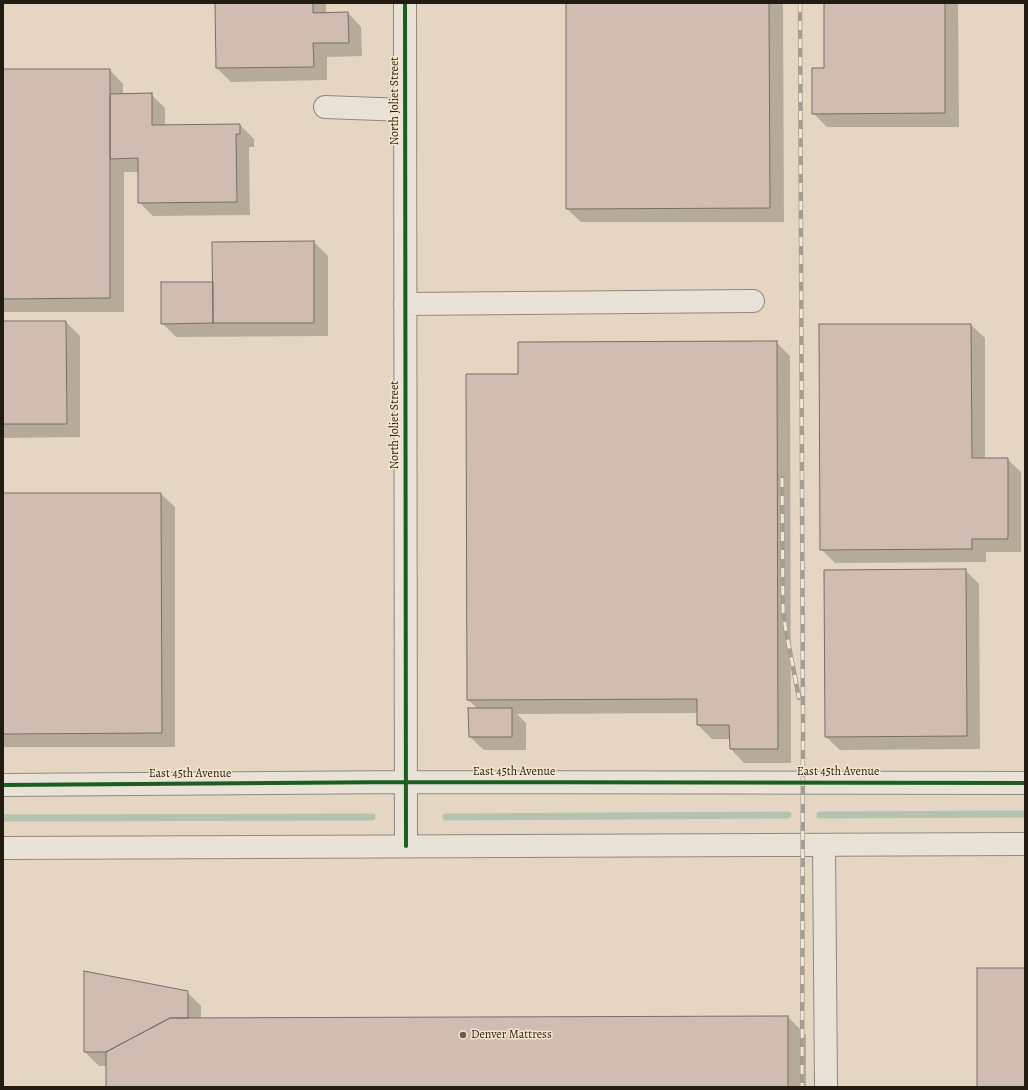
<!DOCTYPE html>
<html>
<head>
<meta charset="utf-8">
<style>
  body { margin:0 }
  #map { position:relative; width:1028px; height:1090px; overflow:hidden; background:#e4d6c2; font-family:Alegreya,serif }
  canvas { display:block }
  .frame { position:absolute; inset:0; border:4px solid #221b11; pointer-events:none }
</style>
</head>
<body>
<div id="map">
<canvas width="1028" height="1090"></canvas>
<div class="frame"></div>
</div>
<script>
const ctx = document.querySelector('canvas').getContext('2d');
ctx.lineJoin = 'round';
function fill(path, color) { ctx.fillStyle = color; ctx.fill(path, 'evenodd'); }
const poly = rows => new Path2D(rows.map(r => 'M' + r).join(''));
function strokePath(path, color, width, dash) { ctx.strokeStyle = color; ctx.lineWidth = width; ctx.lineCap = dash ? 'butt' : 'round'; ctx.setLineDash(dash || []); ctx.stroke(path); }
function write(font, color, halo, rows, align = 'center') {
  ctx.font = font + ' Alegreya,serif'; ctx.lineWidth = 3; ctx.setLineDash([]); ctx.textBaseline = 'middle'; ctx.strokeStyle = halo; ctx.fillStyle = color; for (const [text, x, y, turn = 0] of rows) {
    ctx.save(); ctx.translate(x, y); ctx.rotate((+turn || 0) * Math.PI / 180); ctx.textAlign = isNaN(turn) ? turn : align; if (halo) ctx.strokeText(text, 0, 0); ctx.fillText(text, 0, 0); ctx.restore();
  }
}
const shadow = poly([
  [216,3,326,3,326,14,348,13,361,27,362,56,327,57,327,80,231,82,217,68],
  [567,3,783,3,784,222,581,222,567,209],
  [825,3,958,3,959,127,827,127,813,113,825,69],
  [3,70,110,70,123,84,123,95,151,94,165,108,165,126,240,125,254,139,254,147,249,147,250,215,153,216,139,202,139,172,124,172,124,312,3,312],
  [314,242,328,256,328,336,176,337,162,323,214,283],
  [3,322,66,322,80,336,80,437,3,438],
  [971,325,985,338,985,459,1007,459,1021,472,1021,552,986,552,986,562,835,563,821,549],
  [776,342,790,356,791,763,744,763,731,749,730,739,712,739,698,725,698,713,517,714,526,723,526,750,484,750,470,737,478,709,468,700,519,375],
  [3,483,4,494,161,494,175,507,175,747,3,747],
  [965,570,979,584,980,749,840,750,826,737],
  [187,992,201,1006,201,1019,788,1017,806,1035,806,1087,107,1087,107,1066,99,1066,85,1052]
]);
const stream = poly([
  [820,815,1025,814],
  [446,817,788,815],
  [3,818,372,817]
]);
const building = poly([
  [215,3,313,3,313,13,348,12,349,43,313,43,314,67,216,68,215,3],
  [566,3,769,3,770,208,566,209,566,3],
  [824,3,945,3,945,113,812,114,812,68,824,68,824,3],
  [3,69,110,69,110,298,3,299,3,69],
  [152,93,152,125,240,124,240,134,236,134,237,202,138,203,138,158,110,159,110,94,152,93],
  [314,241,314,323,213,323,212,242,314,241],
  [161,282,213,282,213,323,161,324,161,282],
  [3,321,66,321,67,424,3,424,3,321],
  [819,324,971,324,972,458,1008,458,1008,539,972,539,972,549,820,550,819,324],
  [777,341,778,749,730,749,729,725,697,725,697,699,467,700,466,374,518,374,518,342,777,341],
  [3,493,161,493,162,733,3,734,3,493],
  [966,569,967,736,825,737,824,570,966,569],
  [468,708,512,708,512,737,469,737,468,708],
  [977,968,1025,968,1025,1087,977,1087,977,968],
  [84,971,188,991,188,1018,170,1018,106,1052,84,1052,84,971],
  [788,1016,788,1087,106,1087,106,1052,170,1018,788,1016]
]);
const minor = poly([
  [405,3,406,846],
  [325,107,405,110],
  [405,304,753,301],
  [3,785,406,782,1025,783],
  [824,845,826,1087],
  [3,848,1025,844]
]);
const rail = poly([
  [800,3,803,727,802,1087],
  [782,478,783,611,786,631,799,698]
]);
const cycleway = poly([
  [405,3,406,846],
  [3,785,406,782,1025,783]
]);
const markers = [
  [463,1035,4,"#665c4f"]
];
const streetNames = [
  ["North Joliet Street",395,101,-90],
  ["North Joliet Street",395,425,-90],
  ["East 45th Avenue",514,772],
  ["East 45th Avenue",838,772],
  ["East 45th Avenue",190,774]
];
const poiNames = [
  ["Denver Mattress",471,1035]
];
fill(shadow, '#0003');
strokePath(stream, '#b2c3b0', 7);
fill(building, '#d1bcb1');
strokePath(building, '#766f64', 1);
strokePath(minor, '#91887c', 24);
strokePath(minor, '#e9e2d7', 22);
strokePath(rail, '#a39d94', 4.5);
strokePath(rail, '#f7e6ce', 3, [9]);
strokePath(cycleway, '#1b5e20', 4);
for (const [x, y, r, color] of markers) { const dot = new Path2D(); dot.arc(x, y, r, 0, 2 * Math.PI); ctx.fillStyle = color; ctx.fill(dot); strokePath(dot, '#f7e6ce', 1.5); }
write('12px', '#221b11', '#f7e6ce', streetNames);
write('12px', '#221b11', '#f7e6ce', poiNames, 'left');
</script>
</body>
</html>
